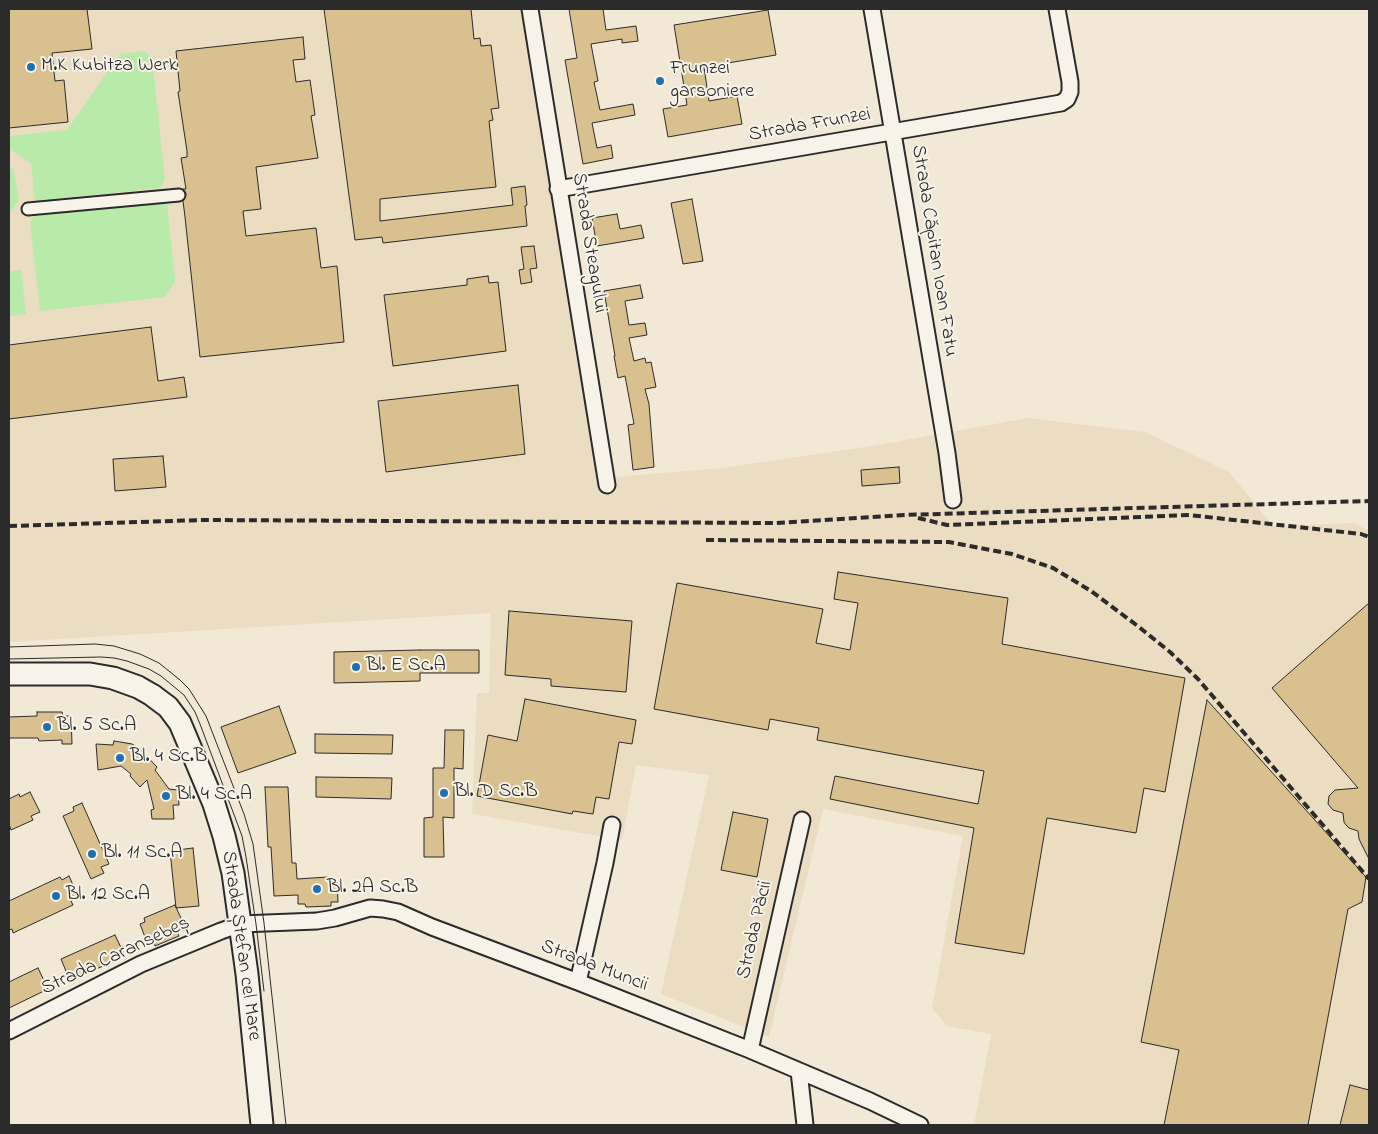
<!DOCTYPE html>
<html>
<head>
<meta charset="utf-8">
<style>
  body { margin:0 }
  #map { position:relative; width:1378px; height:1134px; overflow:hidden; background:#f1e9d6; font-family:"Indie Flower",sans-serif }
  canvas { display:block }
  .frame { position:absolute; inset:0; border:10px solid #2b2b2b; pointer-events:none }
</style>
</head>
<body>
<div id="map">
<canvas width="1378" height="1134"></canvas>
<div class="frame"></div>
</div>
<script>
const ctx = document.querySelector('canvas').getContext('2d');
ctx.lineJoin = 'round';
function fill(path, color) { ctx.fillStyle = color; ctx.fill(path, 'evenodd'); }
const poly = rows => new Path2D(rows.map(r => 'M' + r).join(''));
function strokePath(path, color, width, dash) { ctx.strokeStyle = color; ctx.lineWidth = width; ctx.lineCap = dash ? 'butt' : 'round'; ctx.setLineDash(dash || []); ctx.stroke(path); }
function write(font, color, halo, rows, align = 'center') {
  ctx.font = font + ' "Indie Flower",sans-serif'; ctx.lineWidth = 4; ctx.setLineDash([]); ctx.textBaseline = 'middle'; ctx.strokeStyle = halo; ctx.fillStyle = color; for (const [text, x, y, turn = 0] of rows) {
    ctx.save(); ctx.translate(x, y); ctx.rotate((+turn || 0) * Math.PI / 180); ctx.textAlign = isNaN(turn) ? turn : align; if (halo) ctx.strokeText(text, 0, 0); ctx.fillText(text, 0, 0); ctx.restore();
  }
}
const built = poly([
  [9,9,522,9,613,477,722,468,872,446,1028,418,1145,432,1229,472,1273,526,1354,523,1369,531,1369,1125,974,1125,991,1034,947,1026,932,1008,963,836,823,809,769,1037,661,994,709,775,636,765,622,840,472,814,477,693,489,693,491,613,9,642]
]);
const green = poly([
  [144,51,152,58,165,179,160,188,35,201,31,163,9,149,9,136,67,130,120,54],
  [9,167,13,169,19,200,9,214],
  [167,202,175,281,165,297,40,311,30,222,36,215],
  [21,270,26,314,9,316,9,272]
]);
const building = poly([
  [9,9,87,9,92,49,52,53,55,81,64,80,68,122,9,128,9,9],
  [324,9,471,9,474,39,480,38,481,46,491,45,499,108,491,109,493,120,489,121,496,187,380,199,380,221,513,205,511,188,525,186,527,205,525,206,527,226,383,243,382,237,355,240,324,9],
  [569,9,603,9,606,30,636,26,638,41,622,43,622,39,591,44,598,81,594,82,600,110,633,104,635,115,592,123,597,148,611,145,613,158,583,164,565,60,577,58,569,9],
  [768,10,776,55,704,67,709,101,737,96,742,124,668,137,663,109,687,105,674,25,768,10],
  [303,37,305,59,293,60,296,82,310,80,315,115,311,116,318,158,256,167,261,209,243,211,246,236,316,228,321,268,337,266,344,342,200,357,185,217,183,201,186,195,183,189,186,189,181,158,187,157,187,151,178,92,180,91,176,51,303,37],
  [692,199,703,261,683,264,671,203,692,199],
  [617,214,620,229,641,225,644,238,597,246,592,218,617,214],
  [534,246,537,268,530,269,532,282,521,284,519,270,524,269,521,247,534,246],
  [488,276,489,283,498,282,506,351,393,366,384,295,467,285,467,279,488,276],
  [640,285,643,298,625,301,629,325,645,323,647,335,629,338,634,361,645,358,646,363,651,362,656,387,645,389,649,404,654,467,633,470,628,425,634,424,625,376,618,378,614,356,615,356,604,291,640,285],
  [151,327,158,381,184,377,187,397,9,419,9,345,151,327],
  [518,385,525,454,386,472,378,401,518,385],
  [163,456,166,487,115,491,113,459,163,456],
  [899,467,900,483,862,486,861,470,899,467],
  [838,572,1008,598,1002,644,1185,678,1165,792,1144,788,1136,833,1047,818,1024,954,955,943,974,828,830,799,835,776,978,804,984,771,817,740,819,728,770,719,768,730,654,709,677,583,823,609,816,643,850,650,858,603,834,599,838,572],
  [1369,603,1369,859,1359,839,1358,831,1349,828,1346,825,1344,822,1343,813,1333,810,1328,804,1329,796,1335,790,1358,788,1272,688,1369,603],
  [509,611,632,621,626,692,551,686,551,679,505,675,509,611],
  [420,650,479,650,479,673,420,673,420,681,334,683,334,652,420,650],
  [525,699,636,720,632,744,619,742,609,799,596,797,593,814,573,811,572,814,477,796,488,735,517,741,525,699],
  [1207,700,1366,877,1362,902,1348,909,1308,1125,1164,1125,1179,1050,1141,1042,1207,700],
  [279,706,296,753,238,773,221,727,279,706],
  [37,712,62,712,63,716,71,716,72,744,62,744,62,740,39,741,38,738,9,738,9,717,37,716,37,712],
  [445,730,464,730,463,769,454,768,454,818,443,817,444,857,424,857,424,818,433,817,433,768,444,768,445,730],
  [315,734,393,735,392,754,315,753,315,734],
  [114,741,132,744,139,748,157,767,155,770,169,789,178,790,179,805,173,805,174,819,152,819,151,810,154,809,147,780,140,787,130,776,131,774,121,766,98,770,96,744,113,745,114,741],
  [316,777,392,778,391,799,316,797,316,777],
  [265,787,288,787,292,863,296,863,297,879,328,877,328,881,337,881,338,902,331,902,331,906,306,907,305,904,298,904,298,895,274,896,271,847,268,847,265,787],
  [30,792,40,812,31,816,33,820,11,830,9,824,9,799,19,794,20,797,30,792],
  [82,803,109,864,101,867,104,873,91,879,63,816,74,811,73,807,82,803],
  [733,812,768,819,757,877,721,870,733,812],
  [193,848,199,906,176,908,170,851,193,848],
  [69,876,79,898,71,901,73,905,13,933,12,929,9,930,9,901,60,877,62,880,69,876],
  [175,905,186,929,177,932,179,936,155,946,154,942,148,945,140,924,145,922,144,918,175,905],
  [115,935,125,956,70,981,61,959,115,935],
  [38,968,48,989,9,1008,9,982,38,968],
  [1350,1085,1369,1090,1369,1125,1340,1125,1350,1085]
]);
const pedestrian = poly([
  [28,209,179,195]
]);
const minor = poly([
  [530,9,607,485],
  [872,9,947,453,953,500],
  [558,189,1061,103,1067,99,1070,92,1070,82,1057,9],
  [578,982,605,863,612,825],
  [9,1031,141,964,221,931,241,924,317,921,335,918,370,908,383,909,398,912,432,927,578,982,750,1050,870,1101,920,1125],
  [750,1050,802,820],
  [799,1071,805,1125]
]);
const secondary = poly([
  [9,674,90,674,113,678,138,687,152,695,168,707,180,723,214,804,224,836,233,873,247,974,262,1125]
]);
const tram = poly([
  [9,647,95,644,114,646,140,654,159,663,180,680,189,689,206,716,244,814,253,844,264,923,286,1125],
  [9,659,101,657,114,658,127,661,149,669,161,676,184,695,195,712,200,724,242,836,246,857,256,924,264,991]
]);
const rail = poly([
  [918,518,947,525,1189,515,1361,534,1369,537],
  [9,526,204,520,775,523,904,515,1369,501],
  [706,540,949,542,1012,554,1053,568,1091,591,1139,627,1170,652,1198,679,1369,879]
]);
const markers = [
  [31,67,5,"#1f6fb2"],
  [660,81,5,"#1f6fb2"],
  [356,667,5,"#1f6fb2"],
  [47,727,5,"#1f6fb2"],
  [120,758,5,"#1f6fb2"],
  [444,793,5,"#1f6fb2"],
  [166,796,5,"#1f6fb2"],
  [92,854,5,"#1f6fb2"],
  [317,889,5,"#1f6fb2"],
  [56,896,5,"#1f6fb2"]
];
const poiNames = [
  ["M.K Kubitza Werk",41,67],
  ["Frunzei",670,70],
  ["garsoniere",670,93],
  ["Bl. E Sc.A",366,667],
  ["Bl. 5 Sc.A",57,727],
  ["Bl. 4 Sc.B",130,758],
  ["Bl. D Sc.B",454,793],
  ["Bl. 4 Sc.A",176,796],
  ["Bl. 11 Sc.A",102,854],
  ["Bl. 2A Sc.B",327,889],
  ["Bl. 12 Sc.A",66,896]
];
const streetNames = [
  ["Strada Frunzei",810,126,-10],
  ["Strada Steagului",588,243,81],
  ["Strada Căpitan Ioan Fatu",933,251,81],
  ["Strada Păcii",756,930,-77],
  ["Strada Ștefan cel Mare",240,946,82],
  ["Strada Caransebeș",116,957,-25],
  ["Strada Muncii",594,967,21]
];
fill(built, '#eaddc1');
fill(green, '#b8eaaa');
fill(building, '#d9c08f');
strokePath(building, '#2b2b2b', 1);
strokePath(pedestrian, '#2b2b2b', 15);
strokePath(minor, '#2b2b2b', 19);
strokePath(secondary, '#2b2b2b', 25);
strokePath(pedestrian, '#f7f3e8', 11);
strokePath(minor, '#f7f3e8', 15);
strokePath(secondary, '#f7f3e8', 21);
strokePath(tram, '#2b2b2b', 1);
strokePath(rail, '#2b2b2b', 4, [8, 4]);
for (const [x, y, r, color] of markers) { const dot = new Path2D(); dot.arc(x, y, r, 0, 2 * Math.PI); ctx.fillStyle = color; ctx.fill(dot); strokePath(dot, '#f7f3e8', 2); }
write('20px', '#2b2b2b', '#f7f3e8', poiNames, 'left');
write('20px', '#2b2b2b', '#f7f3e8', streetNames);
</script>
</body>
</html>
